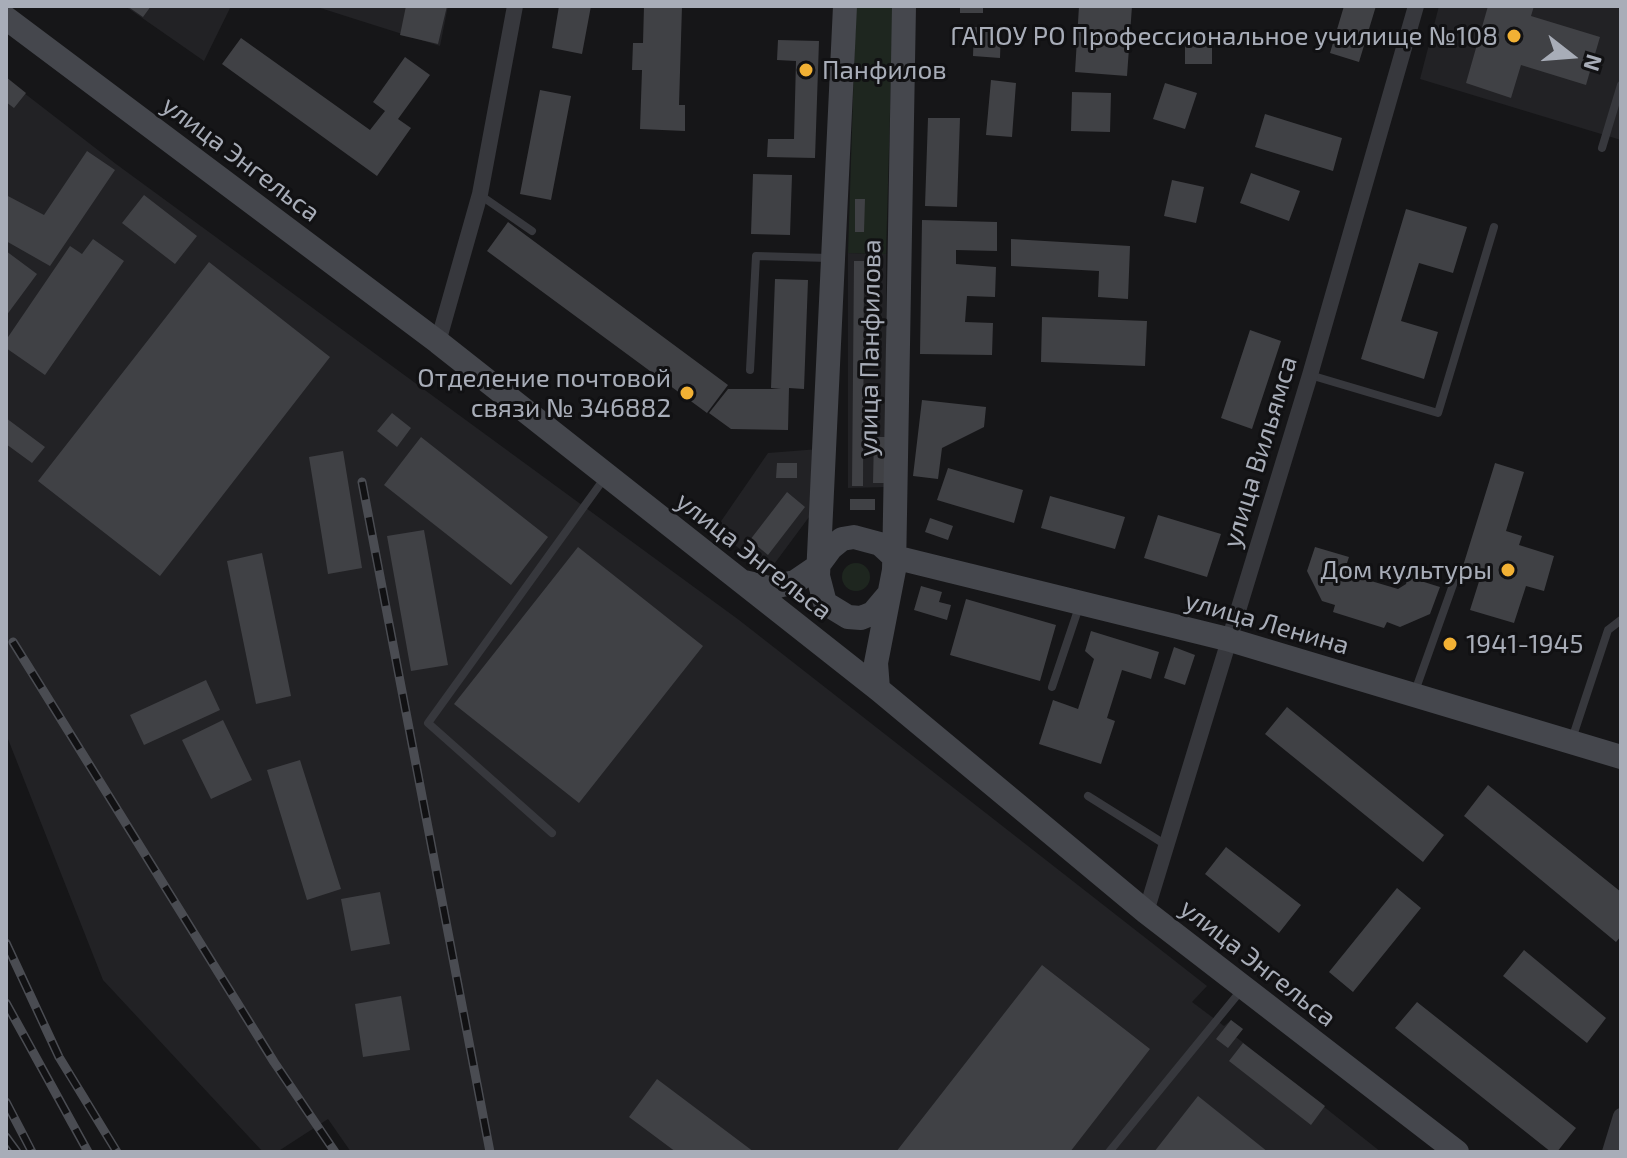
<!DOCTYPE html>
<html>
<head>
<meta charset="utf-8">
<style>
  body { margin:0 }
  #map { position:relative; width:1627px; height:1158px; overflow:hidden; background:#161618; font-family:"Exo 2",sans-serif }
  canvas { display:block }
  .frame { position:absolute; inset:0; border:8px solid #a8adb8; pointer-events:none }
  .north { position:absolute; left:1531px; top:16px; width:80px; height:80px; -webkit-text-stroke:6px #111113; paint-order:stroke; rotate:107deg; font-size:22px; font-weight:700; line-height:32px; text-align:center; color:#a8adb8 }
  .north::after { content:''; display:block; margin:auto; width:28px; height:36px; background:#a8adb8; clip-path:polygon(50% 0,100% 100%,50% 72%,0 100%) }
</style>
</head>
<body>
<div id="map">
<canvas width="1627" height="1158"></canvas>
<div class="frame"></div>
<div class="north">N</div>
</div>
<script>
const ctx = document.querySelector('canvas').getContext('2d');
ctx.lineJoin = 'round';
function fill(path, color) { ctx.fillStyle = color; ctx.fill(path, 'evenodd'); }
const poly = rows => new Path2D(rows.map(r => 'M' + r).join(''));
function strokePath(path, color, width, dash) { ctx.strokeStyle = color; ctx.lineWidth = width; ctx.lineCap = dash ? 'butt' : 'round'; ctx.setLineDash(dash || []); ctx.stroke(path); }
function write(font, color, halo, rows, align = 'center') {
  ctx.font = font + ' "Exo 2",sans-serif'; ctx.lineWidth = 6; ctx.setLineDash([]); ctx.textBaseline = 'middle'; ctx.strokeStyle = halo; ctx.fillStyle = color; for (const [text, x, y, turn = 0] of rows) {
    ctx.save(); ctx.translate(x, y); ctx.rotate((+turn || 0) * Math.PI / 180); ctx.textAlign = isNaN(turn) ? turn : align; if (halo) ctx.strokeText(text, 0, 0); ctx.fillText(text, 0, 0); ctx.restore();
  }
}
const built = poly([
  [125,6,231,6,204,61],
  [314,6,448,6,440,46],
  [1439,6,1621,6,1621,140,1420,79],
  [6,79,116,164,739,620,1207,986,1192,1002,1224,1026,1231,1020,1243,1029,1236,1037,1381,1152,351,1152,328,1119,277,1152,263,1152,103,980,6,734],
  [848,253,886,254,887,487,848,488],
  [819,449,815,509,769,571,715,530,768,453]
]);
const green = poly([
  [856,6,893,6,886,254,848,253],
  '842 577a14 14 0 1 1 28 0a14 14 0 1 1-28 0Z'
]);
const building = poly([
  [127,6,151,6,143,17],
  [406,6,447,6,438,44,400,35],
  [559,6,591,6,582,54,552,48],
  [644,6,682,6,679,105,685,105,685,131,640,129,642,70,632,70,633,43,643,43],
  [960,6,983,6,983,13,960,13],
  [1079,6,1132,6,1127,76,1075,72],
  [1344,6,1376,6,1359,62,1330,53],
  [1488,6,1534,6,1531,16,1600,37,1586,85,1521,65,1511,98,1466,83],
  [974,27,1001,28,1000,58,973,56],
  [1185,34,1212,34,1212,64,1185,64],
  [241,38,370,130,385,111,373,102,405,57,430,75,398,119,411,128,377,176,222,64],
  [778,40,819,41,815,158,767,157,768,139,794,139,796,61,777,60],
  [6,77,26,93,14,108,6,102],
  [991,80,1016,83,1012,137,986,135],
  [1165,83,1197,93,1185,129,1153,119],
  [540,90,571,96,551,200,520,194],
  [1072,92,1111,93,1110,132,1071,131],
  [1265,114,1342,138,1333,171,1255,147],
  [928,118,960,118,957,207,925,206],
  [87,151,115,170,50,266,6,241,6,195,44,215],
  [1251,173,1300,191,1289,221,1240,203],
  [753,174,792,175,790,235,751,234],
  [1172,180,1204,187,1196,223,1164,216],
  [144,195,197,236,175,264,122,223],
  [855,199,865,199,864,232,855,232],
  [1406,209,1467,227,1453,273,1419,263,1401,321,1438,332,1424,379,1361,359],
  [922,220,997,222,997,251,956,250,956,264,996,267,995,297,967,296,965,322,993,323,992,355,920,354],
  [508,222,728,385,707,413,487,251],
  [93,239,124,261,45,375,6,348,6,340,70,246,82,254],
  [1011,239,1130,246,1128,299,1098,297,1099,271,1011,266],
  [6,251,37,274,6,316],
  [854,261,864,261,863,486,852,486],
  [209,262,330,357,160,576,38,481],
  [775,279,808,280,804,389,789,388,788,430,731,429,709,413,728,389,781,389,771,388],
  [1042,317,1147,321,1145,366,1041,362],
  [1250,330,1281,341,1252,429,1221,418],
  [922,400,986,407,984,427,942,448,938,479,913,476],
  [392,413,411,428,397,447,377,431],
  [6,418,45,447,32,463,6,444],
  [421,437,548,537,511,585,384,485],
  [874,437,885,437,884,483,873,483],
  [343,451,362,568,328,574,309,457],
  [777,463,797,463,797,478,776,478],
  [1495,463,1524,472,1506,531,1522,536,1519,545,1554,556,1544,591,1526,586,1514,623,1470,610,1482,572,1463,566],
  [948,468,1023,490,1014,523,937,500],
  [787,492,805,507,768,555,750,540],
  [1050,496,1125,517,1115,549,1041,528],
  [850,499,875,499,875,510,850,510],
  [1158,515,1221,534,1207,577,1144,558],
  [930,518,953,526,948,540,925,532],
  [424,530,448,665,411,671,387,536],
  [578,547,703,646,579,803,454,704],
  [1315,547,1349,557,1346,566,1351,575,1398,589,1406,584,1408,577,1440,587,1430,614,1400,627,1387,622,1384,628,1333,612,1335,605,1322,601,1307,571],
  [262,553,291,696,256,704,227,561],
  [921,586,942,592,939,602,951,605,947,620,914,610],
  [966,599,1056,625,1040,681,950,655],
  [1091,631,1159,652,1151,679,1122,670,1107,718,1115,721,1101,764,1039,744,1053,700,1078,709,1094,659,1085,651],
  [1174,647,1195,655,1185,685,1164,678],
  [206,680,220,710,144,745,130,715],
  [1287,707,1444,835,1423,862,1265,734],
  [223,720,252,780,211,799,182,740],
  [300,760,341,889,307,900,267,770],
  [1488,785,1621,892,1621,936,1616,942,1464,816],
  [1226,847,1301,905,1279,933,1205,874],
  [1397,888,1421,908,1353,992,1329,972],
  [380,892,390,944,351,951,341,899],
  [1524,950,1606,1018,1587,1043,1503,976],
  [1042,965,1150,1049,1070,1152,896,1152],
  [401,996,410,1050,363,1057,355,1004],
  [1417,1002,1576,1128,1557,1152,1551,1152,1395,1028],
  [1231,1020,1243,1029,1228,1048,1216,1039],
  [1243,1043,1325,1106,1311,1125,1229,1061],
  [657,1079,754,1152,676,1152,629,1117],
  [1198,1096,1268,1152,1154,1152]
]);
const lane = poly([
  [1602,148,1621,85],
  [480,195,532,231],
  [750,370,756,256,829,258],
  [1310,375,1438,413,1494,227],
  [1052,687,1080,604],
  [1414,694,1454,582],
  [1572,739,1608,630,1621,620],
  [1088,796,1166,845],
  [552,833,428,723,606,476],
  [1109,1152,1243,988]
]);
const street = poly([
  [438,342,480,194,515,6],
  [1146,912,1310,375,1416,6],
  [1610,1152,1621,1116]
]);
const secondary = poly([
  [845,6,818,576,825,603,848,617,861,618,873,613,889,594],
  [6,18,438,342,878,689,1146,912,1457,1152],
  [894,557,1227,639,1621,757],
  [744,582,769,588,795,582,817,567,831,548,842,539,854,537,880,544,894,557],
  [878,689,876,663,894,570,904,6]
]);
const rail = poly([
  [362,482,490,1152],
  [13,642,274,1062,335,1152],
  [6,943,59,1057,117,1152],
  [6,1003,88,1152],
  [6,1102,32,1152],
  [6,1137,17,1152]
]);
const markers = [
  [1514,36,8,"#f2b134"],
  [806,70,8,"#f2b134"],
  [687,393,8,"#f2b134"],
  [1508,570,8,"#f2b134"],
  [1450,644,8,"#f2b134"]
];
const poiNames = [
  ["ГАПОУ РО Профессиональное училище №108",1498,36],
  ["Панфилов",822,70,"left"],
  ["Отделение почтовой",671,378],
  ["связи № 346882",671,408],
  ["Дом культуры",1492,570],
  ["1941-1945",1466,644,"left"]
];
const streetNames = [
  ["улица Энгельса",241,159,37],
  ["улица Панфилова",870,348,-89],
  ["улица Вильямса",1260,452,-73],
  ["улица Энгельса",754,556,38],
  ["улица Ленина",1267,623,16],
  ["улица Энгельса",1258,963,38]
];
fill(built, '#222225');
fill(green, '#1e261f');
fill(building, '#404145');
strokePath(lane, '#37383d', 8);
strokePath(street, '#37383d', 16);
strokePath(secondary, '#45474d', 24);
strokePath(rail, '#4a4c52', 9);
strokePath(rail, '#111113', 6, [18]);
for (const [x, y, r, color] of markers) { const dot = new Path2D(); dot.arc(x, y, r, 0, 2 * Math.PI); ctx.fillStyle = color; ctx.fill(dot); strokePath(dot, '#111113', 3); }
write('26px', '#a8adb8', '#111113', poiNames, 'right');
write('26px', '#a8adb8', '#111113', streetNames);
</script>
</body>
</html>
